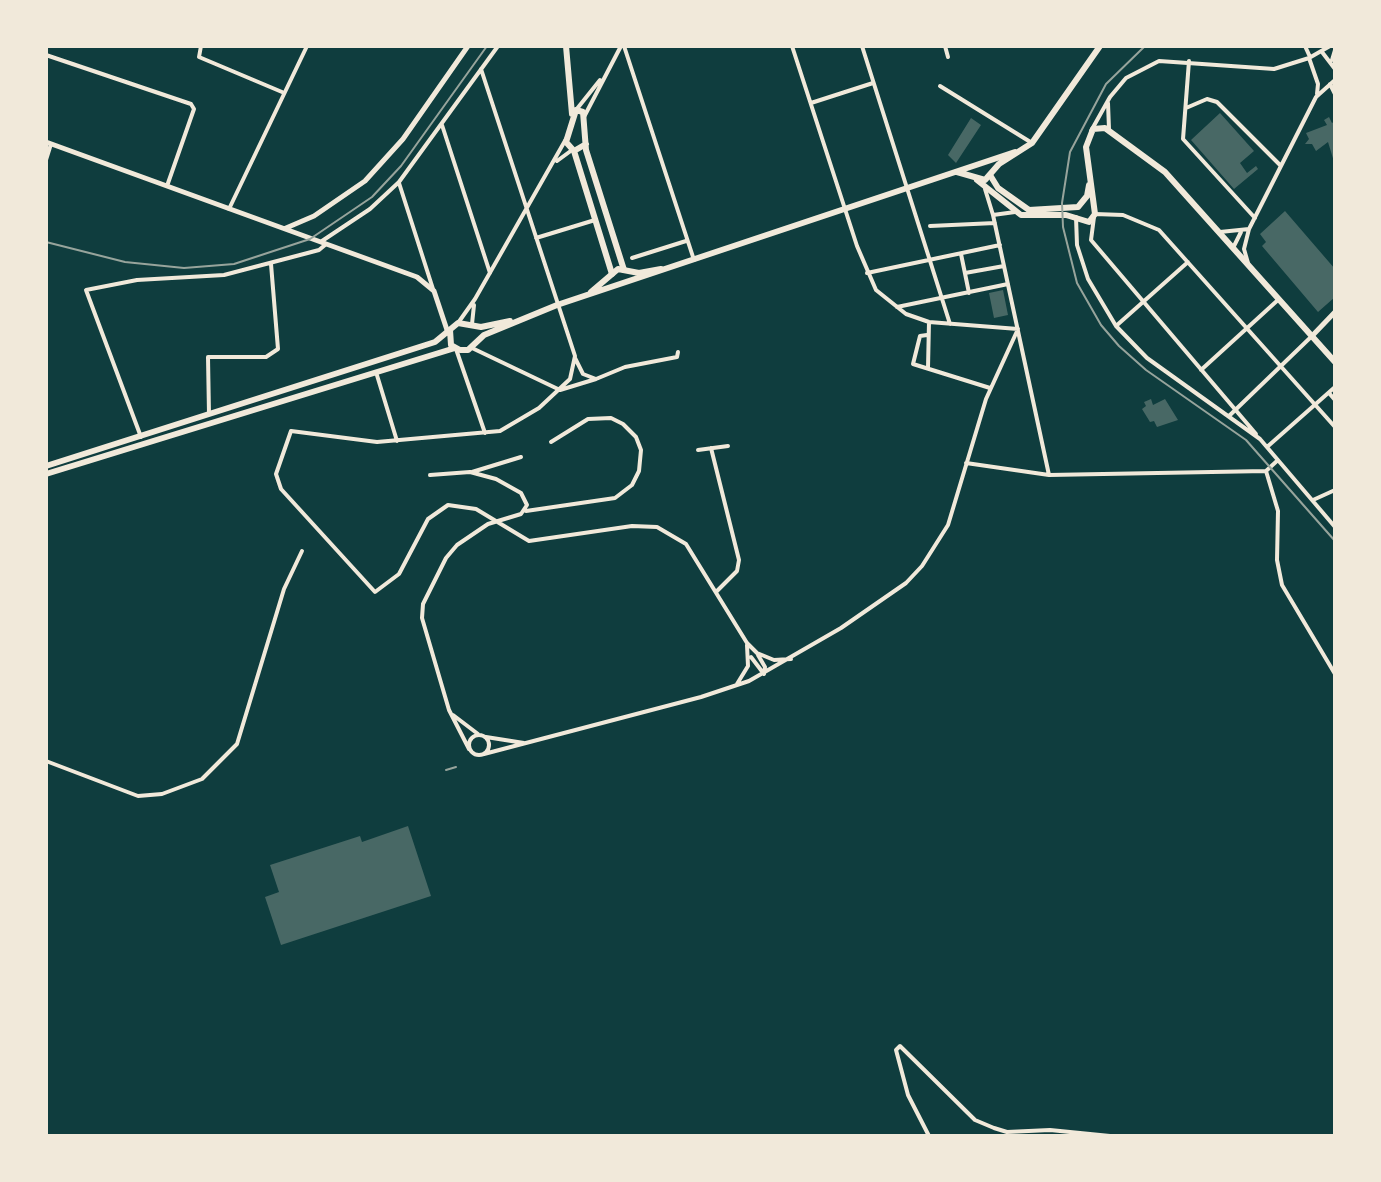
<!DOCTYPE html>
<html>
<head>
<meta charset="utf-8">
<style>
  body { margin:0 }
  #map { position:relative; width:1381px; height:1182px; overflow:hidden; background:#0f3d3e; font-family:"Archivo Narrow",sans-serif }
  canvas { display:block }
  .frame { position:absolute; inset:0; border:48px solid #f1e9da; pointer-events:none }
</style>
</head>
<body>
<div id="map">
<canvas width="1381" height="1182"></canvas>
<div class="frame"></div>
</div>
<script>
const ctx = document.querySelector('canvas').getContext('2d');
ctx.lineJoin = 'round';
function fill(path, color) { ctx.fillStyle = color; ctx.fill(path, 'evenodd'); }
const poly = rows => new Path2D(rows.map(r => 'M' + r).join(''));
function strokePath(path, color, width, dash) { ctx.strokeStyle = color; ctx.lineWidth = width; ctx.lineCap = dash ? 'butt' : 'round'; ctx.setLineDash(dash || []); ctx.stroke(path); }
const building = poly([
  [1220,113,1254,151,1240,163,1247,173,1256,166,1258,169,1234,189,1191,140],
  [1329,117,1332,123,1335,121,1335,165,1328,142,1316,151,1312,144,1305,144,1309,139,1306,133,1327,125,1324,120],
  [971,118,981,125,956,163,948,155],
  [1285,211,1335,269,1335,297,1318,312,1262,246,1266,242,1260,234],
  [1003,290,1008,315,994,318,989,293],
  [1151,399,1153,405,1165,399,1178,420,1157,427,1154,421,1150,422,1142,409,1146,406,1144,402],
  [408,826,431,896,281,945,265,897,279,892,270,865,360,836,362,842]
]);
const minor = poly([
  [201,46,199,57,282,92],
  [624,46,694,260],
  [792,46,857,246,876,290,906,314,929,322,1018,329],
  [862,46,950,324],
  [945,46,948,57],
  [1305,46,1310,57],
  [1322,52,1335,69],
  [46,55,191,104,194,109,167,186],
  [1309,58,1318,84,1317,94],
  [1332,60,1335,50],
  [1189,61,1183,139,1255,218],
  [481,69,575,356,570,379,539,408,500,431,377,442,291,431,276,474,281,489,375,592,399,574,428,519,448,505,476,509,529,541,632,526,657,527,686,544,747,643,757,653,774,660,791,659],
  [1330,84,1335,94],
  [940,86,1032,143],
  [811,103,873,83],
  [1108,103,1109,129],
  [1186,108,1207,99,1217,102,1281,166],
  [576,110,600,80],
  [584,117,621,46],
  [442,125,490,273],
  [1091,131,1110,97,1126,78,1159,61,1274,69,1309,58,1330,46],
  [46,160,51,144],
  [557,161,572,150],
  [399,183,433,289],
  [985,189,993,215,1015,212],
  [229,209,307,46],
  [1095,214,1123,215,1159,230,1335,427],
  [993,215,1049,475],
  [1076,217,1077,245,1088,279,1116,326,1147,358,1260,439,1335,527],
  [1094,217,1091,240,1256,434],
  [930,226,995,223],
  [1220,232,1249,229],
  [536,238,595,220],
  [322,241,370,209,399,182,498,46],
  [1234,246,1241,232],
  [961,254,969,293],
  [632,258,686,241],
  [1248,263,1244,249,1249,229,1316,97,1335,80],
  [867,273,1000,245],
  [965,273,1004,266],
  [897,307,1008,284],
  [458,323,475,299,566,139],
  [472,324,474,305],
  [1116,326,1188,262],
  [927,335,920,336,913,364,990,388],
  [472,348,560,390,596,379],
  [456,349,485,433],
  [575,358,583,374,596,379,625,367,677,357,678,352],
  [928,368,929,322],
  [1201,370,1279,299],
  [376,372,397,441],
  [1329,393,1335,400],
  [209,414,208,357,266,357,278,349,271,264],
  [1229,416,1312,336],
  [141,437,86,290,137,280,224,275,319,250,325,245],
  [1267,447,1335,387],
  [711,448,739,560,737,571,716,592],
  [698,450,728,446],
  [966,463,1049,475,1266,471,1278,460],
  [1266,471,1278,511,1277,560,1282,585,1335,674],
  [472,472,521,457],
  [430,475,470,472,496,479,521,493,527,505,521,514,488,524,457,545,446,558,423,604,422,618,449,710,469,749],
  [1313,500,1335,490],
  [526,511,615,498,632,485,639,471,641,450,636,437,623,424,611,418,588,419,551,442],
  [751,657,764,674,765,667,758,655],
  [737,684,748,666,747,645],
  [453,715,478,734],
  '469 745a10 10 0 1 1 20 0a10 10 0 1 1-20 0Z',
  [486,737,524,743],
  [484,754,701,697,749,681,841,628,906,583,922,566,948,525,986,399,1018,329],
  [46,761,138,796,162,794,202,779,237,744,284,589,302,551],
  [929,1136,908,1095,896,1050,900,1046,975,1120,994,1128,1007,1132,1050,1130,1110,1136]
]);
const tertiary = poly([
  [46,142,417,277,434,291,448,333],
  [286,228,314,216,365,181,403,139,468,46],
  [1312,336,1335,312]
]);
const secondary = poly([
  [566,46,572,114],
  [586,144,574,151,566,142,576,110,583,112,586,150,624,270],
  [574,151,612,274],
  [990,175,998,188,1029,210,1078,207,1087,196,1089,185],
  [977,180,1021,215,1066,215,1089,222,1095,214,1086,147,1093,129,1105,128,1165,172,1335,362]
]);
const primary = poly([
  [957,172,985,180,999,164,1032,143,1100,46],
  [591,292,618,269,639,273,661,269],
  [450,330,451,345,460,350,468,350,484,335,557,305,1015,152],
  [46,466,435,342,458,323,481,327,510,321],
  [46,474,455,348]
]);
const rail = poly([
  [1145,46,1106,84,1070,152,1062,203,1063,227,1077,283,1101,325,1119,346,1146,370,1246,440,1335,541],
  [46,242,125,262,184,268,234,264,310,239,372,197,401,166,487,46],
  [446,770,456,767]
]);
fill(building, '#486865');
strokePath(minor, '#f1e9da', 4);
strokePath(tertiary, '#f1e9da', 5);
strokePath(secondary, '#f1e9da', 6);
strokePath(primary, '#f1e9da', 6);
strokePath(rail, '#97a49c', 2);
</script>
</body>
</html>
